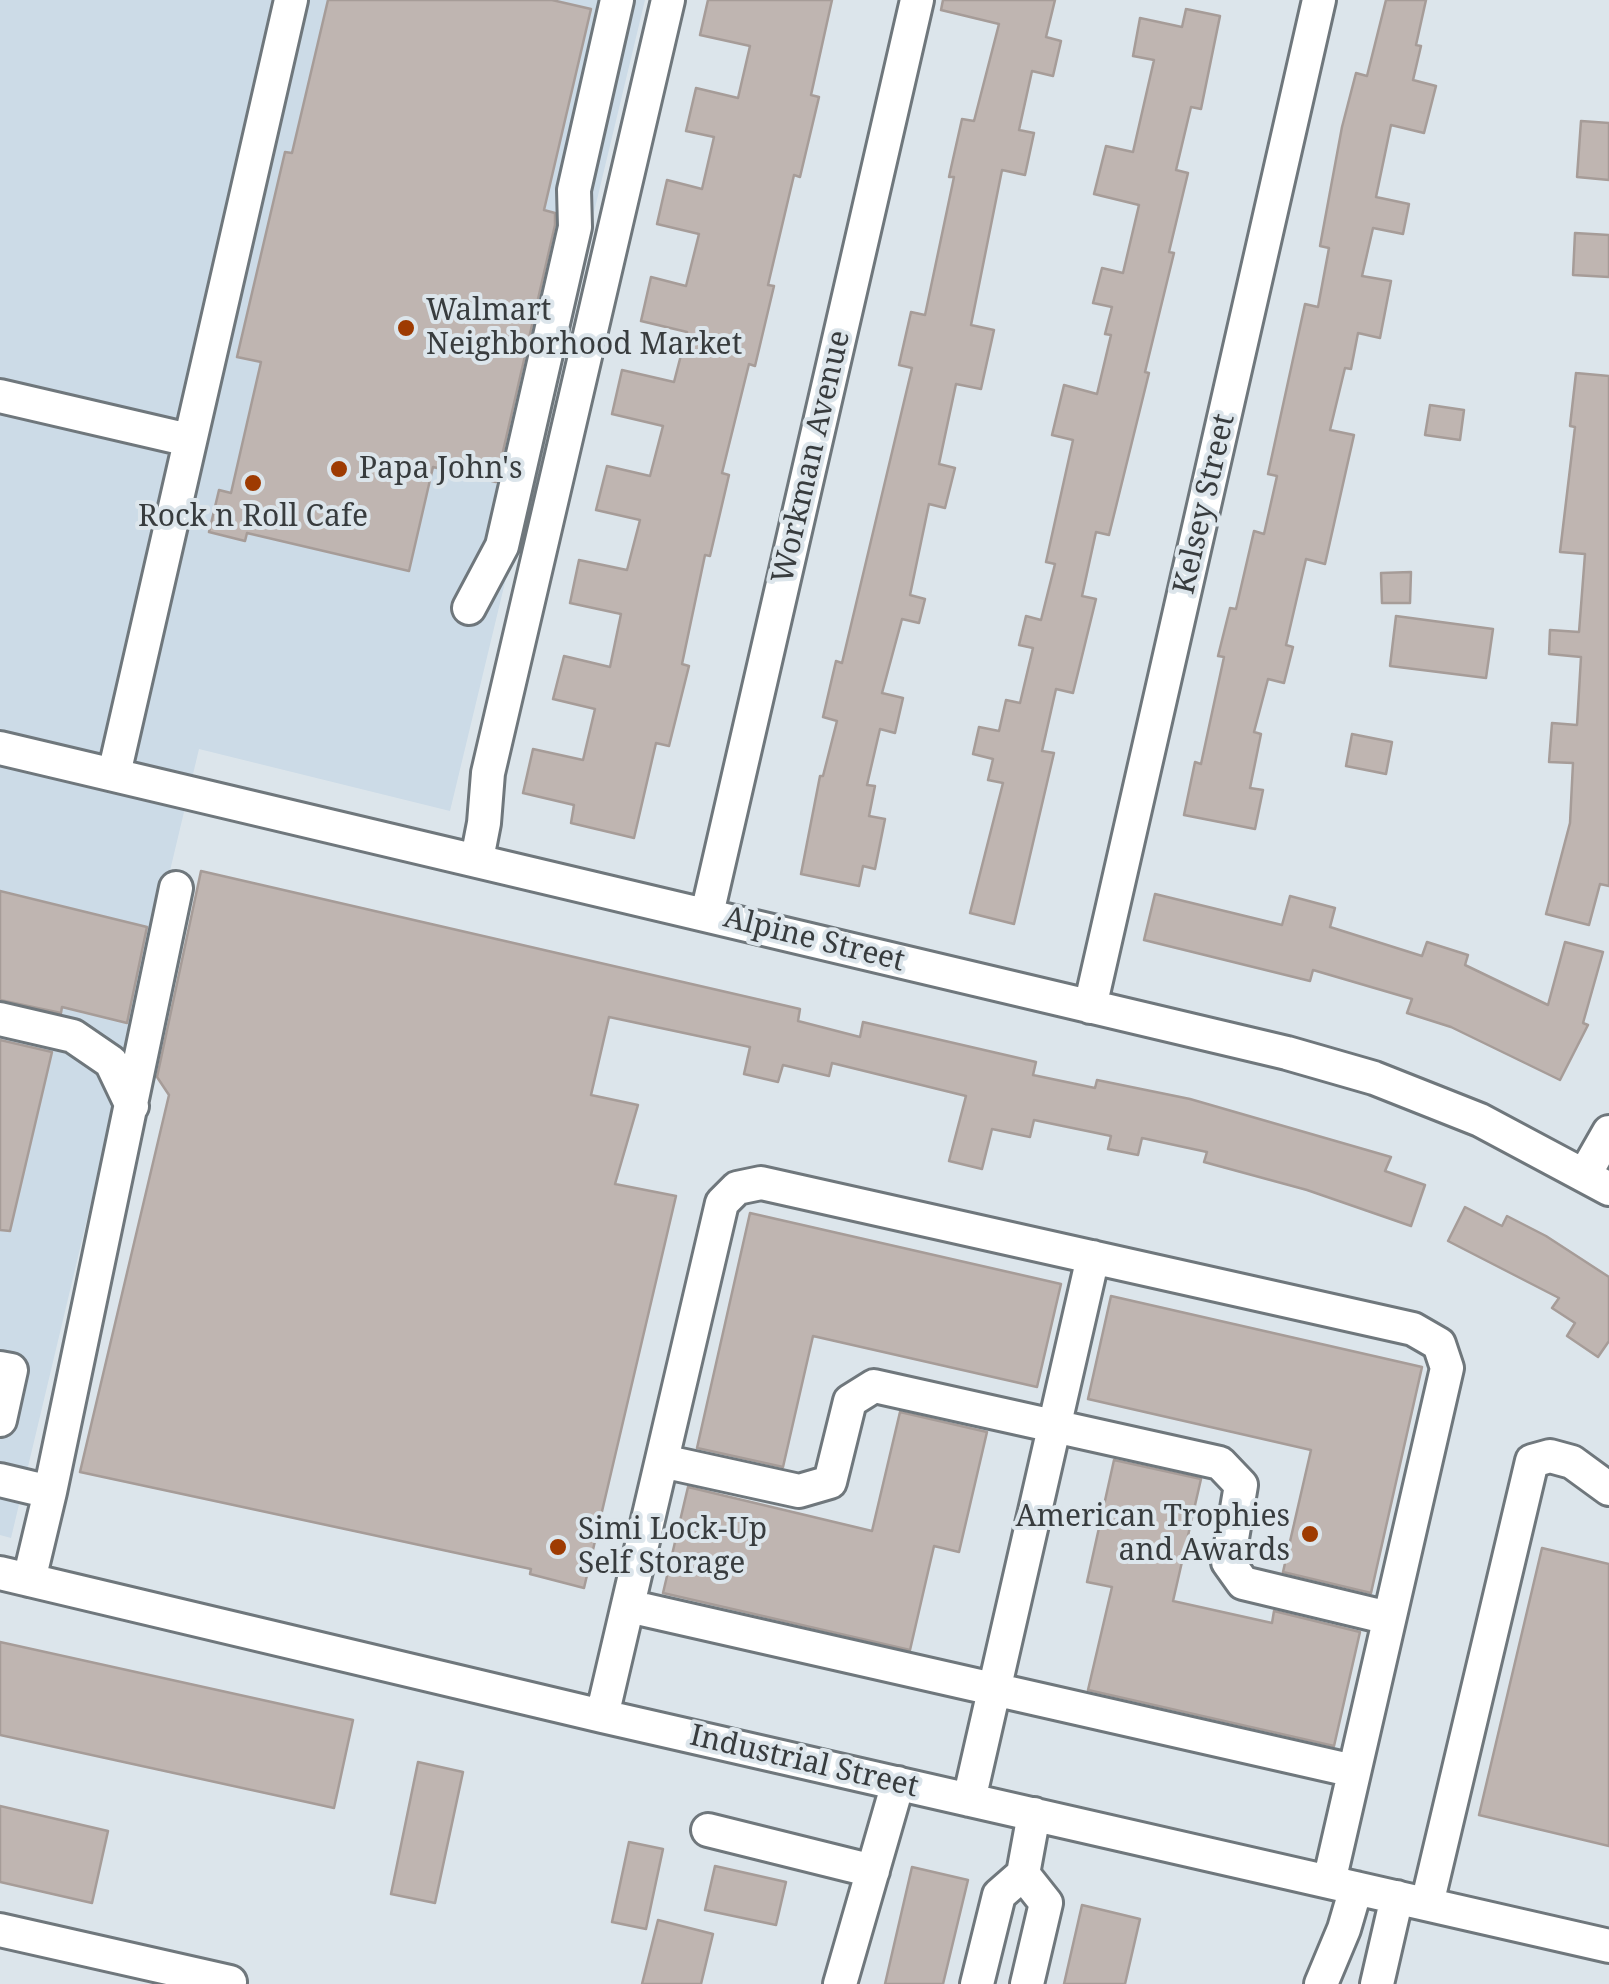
<!DOCTYPE html>
<html>
<head>
<meta charset="utf-8">
<style>
  body { margin:0 }
  canvas { display:block; background:#dce5eb }
</style>
</head>
<body>
<canvas width="1609" height="1984"></canvas>
<script>
const ctx = document.querySelector('canvas').getContext('2d');
ctx.lineJoin = 'round';
function fill(path, color) { ctx.fillStyle = color; ctx.fill(path, 'evenodd'); }
const poly = rows => new Path2D(rows.map(r => 'M' + r).join(''));
function strokePath(path, color, width, dash) { ctx.strokeStyle = color; ctx.lineWidth = width; ctx.lineCap = dash ? 'butt' : 'round'; ctx.setLineDash(dash || []); ctx.stroke(path); }
function write(font, color, halo, rows, align = 'center') {
  ctx.font = font + ' "Noto Serif",serif'; ctx.lineWidth = 8; ctx.setLineDash([]); ctx.textBaseline = 'middle'; ctx.strokeStyle = halo; ctx.fillStyle = color; for (const [text, x, y, turn = 0] of rows) {
    ctx.save(); ctx.translate(x, y); ctx.rotate((+turn || 0) * Math.PI / 180); ctx.textAlign = isNaN(turn) ? turn : align; if (halo) ctx.strokeText(text, 0, 0); ctx.fillText(text, 0, 0); ctx.restore();
  }
}
const built = poly([
  [0,0,645,0,450,811,199,749,11,1538,0,1535]
]);
const building = poly([
  [328,0,552,0,591,9,544,210,555,213,555,225,496,482,433,467,409,571,247,533,245,541,209,532,219,490,231,493,261,362,237,357,285,152,292,153,328,0],
  [708,0,832,0,811,95,819,97,800,177,794,175,768,285,774,286,755,366,749,364,722,473,729,475,710,556,705,555,682,664,689,666,669,746,656,743,634,838,571,823,574,805,523,793,533,749,583,760,595,709,553,699,564,656,610,667,621,614,570,603,579,560,627,570,640,520,596,510,607,466,650,476,663,426,612,414,622,370,674,382,687,332,641,321,651,277,686,286,699,234,657,224,667,180,702,189,714,137,686,131,696,88,738,98,750,46,700,35,708,0],
  [943,0,1055,0,1046,37,1061,41,1053,76,1032,71,1019,130,1034,133,1025,175,1002,170,971,325,994,330,981,389,956,384,939,464,955,468,945,508,929,504,910,595,925,599,919,623,902,619,882,693,903,698,895,733,880,729,867,785,875,786,869,816,885,819,875,869,863,866,859,886,801,874,820,776,823,776,837,721,823,717,836,661,842,663,912,368,899,365,911,312,925,315,954,177,949,177,962,119,974,121,999,24,941,10,943,0],
  [1386,0,1426,0,1416,45,1421,46,1413,80,1436,86,1424,133,1391,125,1376,197,1409,204,1403,234,1373,228,1362,276,1391,281,1380,338,1358,333,1351,369,1345,368,1330,430,1354,435,1325,564,1306,559,1286,645,1293,647,1284,683,1268,679,1254,732,1261,734,1250,788,1263,790,1255,829,1184,815,1195,762,1201,764,1224,657,1218,656,1230,608,1236,609,1254,531,1264,534,1277,476,1268,474,1305,304,1318,307,1329,248,1320,246,1342,127,1356,73,1367,76,1386,0],
  [1186,9,1220,16,1201,109,1191,107,1176,170,1188,173,1169,252,1174,253,1145,372,1149,373,1109,535,1096,532,1082,596,1096,599,1073,693,1056,689,1042,751,1054,753,1014,924,970,913,1003,783,988,780,993,759,973,754,979,727,999,731,1006,700,1020,703,1033,648,1019,645,1026,616,1041,620,1055,564,1046,562,1073,440,1052,435,1064,385,1097,394,1111,335,1105,334,1112,307,1093,303,1102,268,1123,273,1139,205,1094,194,1106,146,1133,152,1154,60,1133,56,1140,18,1182,27,1186,9],
  [1581,121,1609,123,1609,180,1577,177,1581,121],
  [1575,233,1609,235,1609,277,1573,275,1575,233],
  [1576,373,1609,376,1609,886,1600,884,1589,925,1546,914,1570,823,1573,763,1549,762,1552,723,1577,725,1581,657,1549,654,1550,630,1579,632,1585,554,1560,552,1575,427,1570,426,1576,373],
  [1430,405,1464,410,1460,440,1425,435,1430,405],
  [1411,572,1410,603,1382,603,1381,573,1411,572],
  [1396,616,1493,629,1486,678,1390,666,1396,616],
  [1352,734,1392,742,1386,774,1346,766,1352,734],
  [201,871,800,1009,798,1021,860,1037,863,1022,1036,1062,1033,1075,1095,1088,1097,1080,1190,1099,1391,1157,1385,1171,1425,1185,1411,1226,1307,1190,1204,1162,1207,1152,1142,1138,1138,1155,1108,1149,1111,1136,1034,1120,1030,1137,992,1129,982,1169,949,1161,966,1096,832,1063,829,1076,783,1065,778,1082,744,1074,750,1047,609,1017,591,1095,638,1105,615,1184,676,1196,584,1588,530,1574,531,1569,80,1472,169,1095,157,1077,201,871],
  [0,891,147,927,127,1023,62,1007,61,1013,0,1000,0,891],
  [1155,894,1282,925,1290,896,1335,908,1330,927,1422,956,1427,942,1468,955,1465,965,1548,1005,1565,942,1603,952,1583,1023,1588,1025,1560,1080,1451,1027,1407,1013,1412,999,1313,970,1310,981,1144,940,1155,894],
  [0,1040,52,1052,10,1231,0,1230,0,1040],
  [1465,1207,1502,1226,1507,1216,1546,1236,1609,1277,1609,1341,1598,1357,1567,1336,1575,1323,1552,1308,1559,1298,1448,1241,1465,1207],
  [750,1213,1061,1284,1037,1387,813,1336,783,1467,697,1448,750,1213],
  [1111,1296,1422,1367,1371,1593,1283,1572,1311,1450,1088,1399,1111,1296],
  [900,1412,987,1432,959,1552,934,1546,910,1650,663,1593,688,1487,872,1531,900,1412],
  [1114,1460,1201,1479,1173,1601,1272,1623,1274,1611,1360,1632,1334,1746,1088,1690,1112,1587,1087,1582,1114,1460],
  [1542,1548,1609,1564,1609,1846,1479,1815,1542,1548],
  [0,1642,353,1720,334,1808,0,1735,0,1642],
  [418,1762,463,1772,435,1903,391,1894,418,1762],
  [0,1806,108,1831,92,1903,0,1882,0,1806],
  [629,1842,663,1849,646,1929,612,1922,629,1842],
  [715,1866,786,1882,776,1925,705,1910,715,1866],
  [912,1867,968,1880,943,1984,885,1984,912,1867],
  [1082,1905,1140,1919,1125,1984,1064,1984,1082,1905],
  [658,1920,713,1934,701,1984,642,1984,658,1920]
]);
const minor = poly([
  [0,396,189,440],
  [469,608,502,546,575,227,574,190,617,0],
  [0,748,1287,1053,1374,1078,1480,1120,1609,1189],
  [114,774,291,0],
  [477,859,484,823,488,773,668,0],
  [707,914,917,0],
  [1090,1007,1319,0],
  [0,1019,73,1036,111,1062,132,1106],
  [1585,1174,1609,1132],
  [0,1368,11,1370,0,1420],
  [662,1461,799,1491,830,1482,850,1401,874,1386,1220,1463,1241,1485,1228,1562,1243,1583,1389,1618],
  [0,1480,50,1492,29,1580],
  [50,1492,176,888],
  [0,1573,602,1716,1609,1946],
  [628,1606,1354,1771],
  [602,1716,722,1203,737,1188,761,1183,1413,1329,1439,1344,1447,1368,1329,1882],
  [969,1800,1093,1257],
  [708,1830,873,1871],
  [1023,1874,1046,1903,1027,1984],
  [1427,1904,1532,1461,1550,1456,1572,1462,1609,1489],
  [0,1930,230,1982],
  [840,1984,898,1783],
  [977,1984,999,1895,1023,1874,1034,1814],
  [1321,1984,1344,1929,1356,1888],
  [1377,1984,1397,1897]
]);
const markers = [
  [406,328,10,"#9e3b02"],
  [339,469,10,"#9e3b02"],
  [253,483,10,"#9e3b02"],
  [1310,1534,10,"#9e3b02"],
  [558,1547,10,"#9e3b02"]
];
const poiNames = [
  ["Walmart",426,311],
  ["Neighborhood Market",426,345],
  ["Papa John's",359,469],
  ["Rock n Roll Cafe",253,517,"center"],
  ["American Trophies",1290,1517,"right"],
  ["and Awards",1290,1551,"right"],
  ["Simi Lock-Up",578,1530],
  ["Self Storage",578,1564]
];
const streetNames = [
  ["Workman Avenue",812,457,-77],
  ["Kelsey Street",1205,504,-77],
  ["Alpine Street",814,940,14],
  ["Industrial Street",804,1762,13]
];
fill(built, '#ccdbe7');
fill(building, '#bfb5b1');
strokePath(building, '#a69c98', 2.5);
strokePath(minor, '#6f777c', 38);
strokePath(minor, '#fff', 32);
for (const [x, y, r, color] of markers) { const dot = new Path2D(); dot.arc(x, y, r, 0, 2 * Math.PI); ctx.fillStyle = color; ctx.fill(dot); strokePath(dot, '#dce5eb', 4); }
write('30px', '#383c3e', '#dce5eb', poiNames, 'left');
write('30px', '#383c3e', '#dce5eb', streetNames);
</script>
</body>
</html>
